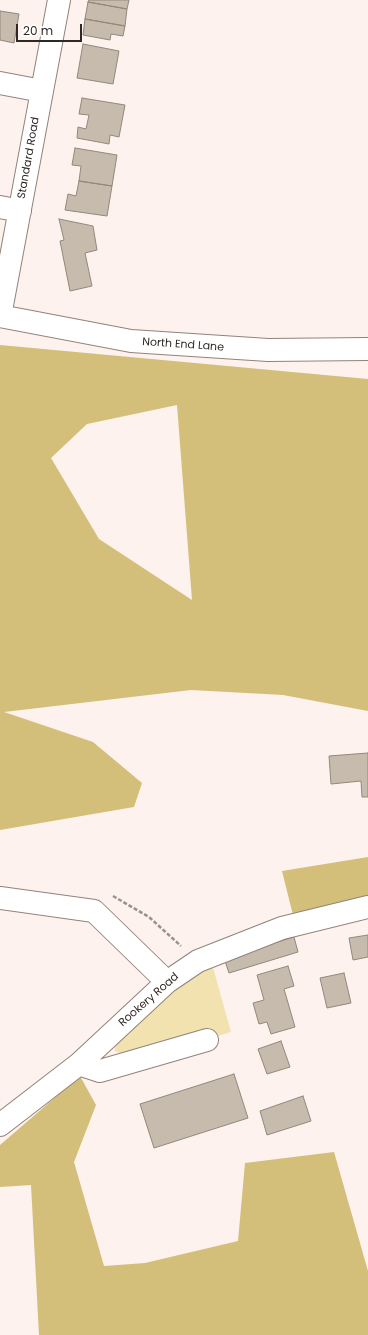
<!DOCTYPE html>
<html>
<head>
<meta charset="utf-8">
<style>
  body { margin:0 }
  #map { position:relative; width:368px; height:1335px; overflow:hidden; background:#fdf2ed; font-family:Poppins,sans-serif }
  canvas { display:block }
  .scale { position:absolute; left:16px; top:24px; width:66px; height:18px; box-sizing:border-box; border:2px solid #2f2825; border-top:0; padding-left:5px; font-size:12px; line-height:14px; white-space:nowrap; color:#2f2825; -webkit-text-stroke:3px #fff; paint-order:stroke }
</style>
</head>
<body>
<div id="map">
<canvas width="368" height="1335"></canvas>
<div class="scale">20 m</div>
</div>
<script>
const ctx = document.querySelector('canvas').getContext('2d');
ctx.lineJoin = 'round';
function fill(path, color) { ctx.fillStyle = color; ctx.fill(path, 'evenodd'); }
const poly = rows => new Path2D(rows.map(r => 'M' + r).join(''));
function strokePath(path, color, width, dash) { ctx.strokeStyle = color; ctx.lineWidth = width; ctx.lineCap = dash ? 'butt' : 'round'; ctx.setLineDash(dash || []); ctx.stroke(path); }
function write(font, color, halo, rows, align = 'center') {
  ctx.font = font + ' Poppins,sans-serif'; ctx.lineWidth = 3.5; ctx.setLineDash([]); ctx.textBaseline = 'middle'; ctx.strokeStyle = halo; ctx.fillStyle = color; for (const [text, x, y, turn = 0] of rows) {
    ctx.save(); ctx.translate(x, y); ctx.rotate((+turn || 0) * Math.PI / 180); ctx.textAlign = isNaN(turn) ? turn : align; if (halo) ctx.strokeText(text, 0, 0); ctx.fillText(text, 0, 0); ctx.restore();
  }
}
const green = poly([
  [212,964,231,1032,139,1060,115,1051,114,1041,170,987]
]);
const forest = poly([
  [0,345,368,379,368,711,283,695,191,690,4,712,93,742,142,783,134,807,0,830],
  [177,405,192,600,99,539,51,458,87,424],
  [368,857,368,900,293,915,282,871],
  [80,1076,96,1105,74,1162,104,1266,145,1263,238,1241,245,1163,334,1152,368,1271,368,1335,39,1335,31,1185,0,1187,0,1145]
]);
const building = poly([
  [89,0,129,0,127,9,88,2,89,0],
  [88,2,127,9,125,26,85,19,88,2],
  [0,11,19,14,14,43,0,40,0,11],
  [85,19,125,26,123,36,111,34,110,40,83,35,85,19],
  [83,44,119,51,113,84,77,78,83,44],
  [82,98,125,105,119,137,110,135,109,144,77,138,78,127,86,129,89,115,79,114,82,98],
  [75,148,117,155,112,186,79,181,81,166,72,165,75,148],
  [79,181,112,186,107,216,65,210,68,194,76,196,79,181],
  [59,219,93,226,97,250,85,253,92,286,70,291,60,241,64,240,59,219],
  [368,753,368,797,362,797,361,781,331,784,329,756,368,753],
  [368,935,368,957,353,960,349,938,368,935],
  [294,937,298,952,229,973,224,958,294,937],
  [288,966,294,986,284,989,295,1027,271,1034,267,1022,259,1024,253,1003,264,1000,257,975,288,966],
  [344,973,351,1003,327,1008,320,978,344,973],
  [281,1041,290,1067,267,1074,258,1049,281,1041],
  [234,1074,248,1118,154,1148,140,1104,234,1074],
  [303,1096,311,1121,267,1135,260,1111,303,1096]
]);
const path = poly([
  [113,896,149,917,181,946]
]);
const minor = poly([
  [0,83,42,91],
  [0,207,20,211],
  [0,316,131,341,268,350,368,349],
  [0,316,59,0],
  [0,898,94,911,167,982],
  [79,1064,100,1071,207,1040],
  [0,1125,79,1064,167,982,198,961,282,928,368,907]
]);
const streetNames = [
  ["Standard Road",29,158,-80],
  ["North End Lane",183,345,4],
  ["Rookery Road",149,1000,-41]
];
fill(green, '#f1e2b0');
fill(forest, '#d3bf7a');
fill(building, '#c7bbae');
strokePath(building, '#93877b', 1);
strokePath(minor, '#92827b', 24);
strokePath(path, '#9a918d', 2.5, [4, 2]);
strokePath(minor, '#fff', 22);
write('11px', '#2f2825', '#fff', streetNames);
</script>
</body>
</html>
